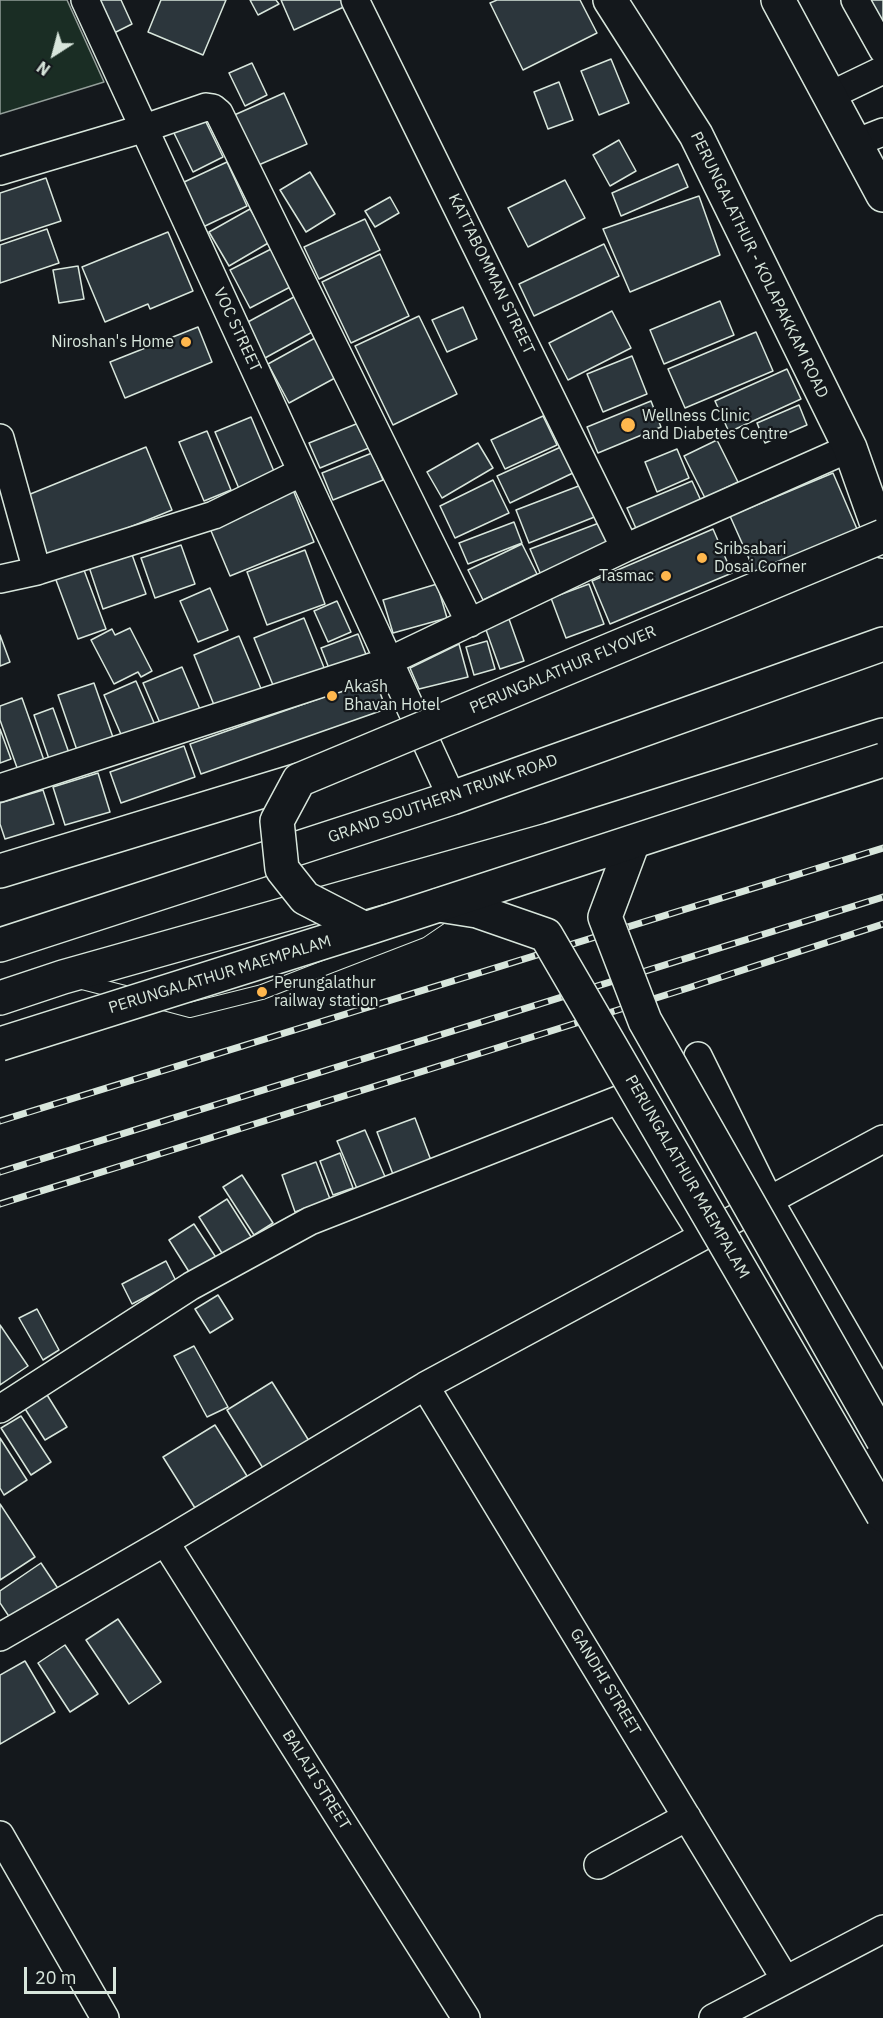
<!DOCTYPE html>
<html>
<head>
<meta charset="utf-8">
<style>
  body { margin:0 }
  #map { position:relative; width:883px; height:2018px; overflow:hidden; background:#14181c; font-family:"IBM Plex Sans",sans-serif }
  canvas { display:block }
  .north { position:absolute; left:24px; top:24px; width:60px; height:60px; -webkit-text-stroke:4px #14181c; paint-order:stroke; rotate:216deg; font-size:16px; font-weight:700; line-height:24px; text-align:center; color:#d8e6dc }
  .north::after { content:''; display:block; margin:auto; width:21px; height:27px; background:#d8e6dc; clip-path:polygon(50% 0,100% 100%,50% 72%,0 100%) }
  .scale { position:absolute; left:24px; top:1967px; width:92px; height:27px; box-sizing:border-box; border:3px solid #d8e6dc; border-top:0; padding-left:8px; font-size:18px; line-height:21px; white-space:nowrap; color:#d8e6dc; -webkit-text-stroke:4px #14181c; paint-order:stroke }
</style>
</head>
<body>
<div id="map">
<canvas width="883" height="2018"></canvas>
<div class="north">N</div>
<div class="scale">20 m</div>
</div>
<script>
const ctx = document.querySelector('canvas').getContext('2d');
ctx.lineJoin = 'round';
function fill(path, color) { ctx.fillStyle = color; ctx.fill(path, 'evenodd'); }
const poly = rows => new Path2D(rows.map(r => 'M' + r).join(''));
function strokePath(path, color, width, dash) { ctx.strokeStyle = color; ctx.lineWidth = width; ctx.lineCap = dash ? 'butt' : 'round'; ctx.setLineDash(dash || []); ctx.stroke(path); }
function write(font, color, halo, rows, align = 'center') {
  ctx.font = font + ' "IBM Plex Sans",sans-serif'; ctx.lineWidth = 4.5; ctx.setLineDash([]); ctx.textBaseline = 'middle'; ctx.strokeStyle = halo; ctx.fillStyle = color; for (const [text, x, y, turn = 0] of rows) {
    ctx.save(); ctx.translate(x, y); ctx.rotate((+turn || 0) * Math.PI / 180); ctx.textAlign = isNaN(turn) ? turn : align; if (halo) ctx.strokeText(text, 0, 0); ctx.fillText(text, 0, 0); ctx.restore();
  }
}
const green = poly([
  [0,0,67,0,104,82,0,114,0,0]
]);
const building = poly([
  [99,0,121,0,132,24,114,33,99,0],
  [161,0,226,0,203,55,148,32,161,0],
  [250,0,276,0,279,4,258,15,250,0],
  [281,0,346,0,348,5,294,30,281,0],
  [497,0,580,0,597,33,523,70,490,3,497,0],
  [870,0,883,0,883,36,870,0],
  [611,59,629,103,599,115,581,71,611,59],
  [252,63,267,95,245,106,229,73,252,63],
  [559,82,573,120,548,129,534,92,559,82],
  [284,93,307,144,254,167,232,116,284,93],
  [203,116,223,157,193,172,173,131,203,116],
  [619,140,636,171,610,186,593,155,619,140],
  [227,162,247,206,203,227,182,183,227,162],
  [678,164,688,187,621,216,612,193,678,164],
  [310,172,335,214,306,232,280,190,310,172],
  [46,178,61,221,0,241,0,193,46,178],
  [565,180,585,218,528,247,508,208,565,180],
  [699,196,720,255,630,292,603,229,699,196],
  [390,197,399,213,375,227,365,211,390,197],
  [250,209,270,242,229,266,209,232,250,209],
  [365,219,380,250,319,279,304,247,365,219],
  [47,229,59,263,0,283,0,245,47,229],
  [168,232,193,291,150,309,148,304,105,322,82,267,168,232],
  [604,244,619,276,534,316,519,284,604,244],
  [275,247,294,285,250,308,230,270,275,247],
  [380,254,409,316,351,343,322,282,380,254],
  [78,266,84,299,59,303,53,270,78,266],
  [305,291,325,325,265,358,246,323,305,291],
  [720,301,734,335,664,364,650,330,720,301],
  [463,307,477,339,447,352,432,320,463,307],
  [612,311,631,348,568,380,549,343,612,311],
  [419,316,457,394,393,425,355,346,419,316],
  [198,327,212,362,125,398,110,362,198,327],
  [756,332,773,371,685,408,668,369,756,332],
  [324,333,346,372,289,403,268,364,324,333],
  [632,356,647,394,603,412,587,374,632,356],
  [787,369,801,399,729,432,715,401,787,369],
  [651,401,661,427,598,453,587,427,651,401],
  [799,405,807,425,765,443,757,423,799,405],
  [543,416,557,445,505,469,491,440,543,416],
  [251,417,276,476,240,491,215,432,251,417],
  [366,420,376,445,320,468,309,443,366,420],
  [207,431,231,490,204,501,179,442,207,431],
  [717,440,738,482,705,498,684,456,717,440],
  [478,443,493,468,442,498,427,472,478,443],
  [563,446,575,472,510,503,497,476,563,446],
  [146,447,172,510,49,560,23,497,146,447],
  [677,449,689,478,657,492,645,462,677,449],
  [372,453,383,480,333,500,322,473,372,453],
  [833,473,860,536,758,579,730,516,833,473],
  [493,480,509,513,455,538,440,506,493,480],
  [692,481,703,505,638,533,627,508,692,481],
  [589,482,602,514,529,543,516,510,589,482],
  [291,485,314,542,230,576,206,519,291,485],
  [514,522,522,543,468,564,459,543,514,522],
  [599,523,609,548,541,575,530,549,599,523],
  [713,529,732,573,610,624,592,581,713,529],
  [522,544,537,574,483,600,468,570,522,544],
  [181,545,195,584,155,598,141,558,181,545],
  [130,549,146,594,103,609,88,564,130,549],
  [305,550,325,604,267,625,247,572,305,550],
  [81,562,106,629,78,639,53,572,81,562],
  [437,584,447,618,393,633,383,600,437,584],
  [589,584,604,624,566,638,551,598,589,584],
  [210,588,228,630,198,642,180,601,210,588],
  [337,601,351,632,328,642,314,611,337,601],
  [304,618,325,670,275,690,254,638,304,618],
  [509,619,524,661,500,669,485,627,509,619],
  [130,628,152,671,141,677,138,672,114,684,91,640,112,629,115,635,130,628],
  [358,634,367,657,330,671,321,648,358,634],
  [0,635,10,662,0,666,0,635],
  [239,636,262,691,216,710,194,655,239,636],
  [487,641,495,669,474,675,466,647,487,641],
  [459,644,468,677,419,689,410,668,459,644],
  [182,667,202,714,163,730,143,683,182,667],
  [375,679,386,709,201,774,190,744,375,679],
  [136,681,155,725,123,739,104,695,136,681],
  [94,683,116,746,80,759,58,695,94,683],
  [22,698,46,766,20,776,0,720,0,706,22,698],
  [53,708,69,753,49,759,34,715,53,708],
  [0,729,11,759,0,763,0,729],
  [184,746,195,777,121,803,110,772,184,746],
  [98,773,110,812,65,825,53,787,98,773],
  [43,790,54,824,5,839,0,824,0,803,43,790],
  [415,1118,432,1163,394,1177,377,1132,415,1118],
  [365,1130,386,1179,358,1191,337,1141,365,1130],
  [340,1153,353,1188,333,1195,320,1161,340,1153],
  [316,1162,330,1199,295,1212,282,1175,316,1162],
  [242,1175,273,1223,254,1235,223,1187,242,1175],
  [227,1199,255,1243,227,1261,199,1217,227,1199],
  [194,1224,217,1259,191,1275,169,1240,194,1224],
  [166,1261,176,1281,132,1304,122,1284,166,1261],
  [218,1295,233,1319,210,1333,195,1309,218,1295],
  [37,1309,59,1350,43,1360,19,1318,37,1309],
  [0,1325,28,1366,0,1385,0,1325],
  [194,1346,228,1407,207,1417,174,1356,194,1346],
  [272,1382,311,1444,266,1473,227,1410,272,1382],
  [44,1390,67,1427,45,1440,22,1404,44,1390],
  [21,1416,51,1462,31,1475,1,1428,21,1416],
  [215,1425,247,1476,195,1508,163,1457,215,1425],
  [0,1438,27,1480,4,1495,0,1488,0,1438],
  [0,1504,35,1557,0,1580,0,1504],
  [41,1563,61,1593,14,1624,0,1603,0,1591,41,1563],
  [118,1619,161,1682,129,1704,86,1640,118,1619],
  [65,1645,98,1694,70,1712,38,1663,65,1645],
  [25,1661,55,1712,0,1744,0,1675,25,1661]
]);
const lane = poly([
  [78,981,133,995],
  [160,1002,190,1010,262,992,420,931,442,916]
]);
const street = poly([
  [85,0,452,798],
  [355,0,625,548],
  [855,0,883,50],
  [829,96,883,70],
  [855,143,883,132],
  [0,171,145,128,206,107,213,108,219,113,470,623],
  [0,438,37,571],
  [0,579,37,571,214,515,302,472],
  [0,788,387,662,625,548,850,448],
  [698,1056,769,1200,883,1397],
  [425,1386,785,1979],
  [0,1409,191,1286,310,1221,618,1100,703,1236],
  [165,1542,466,2018],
  [0,1637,165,1542,425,1386,883,1139],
  [0,1835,105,2018],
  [598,1865,687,1817],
  [713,2018,883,1929]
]);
const secondary = poly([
  [610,0,696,135,850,448,883,541],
  [778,0,883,195]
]);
const highway = poly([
  [0,871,299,780],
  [0,945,452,798,883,644],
  [0,998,63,977,549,840,883,735]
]);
const rail = poly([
  [0,1121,883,848],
  [0,1172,883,897],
  [0,1204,688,988,883,924]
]);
const secondaryBridge = poly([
  [633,842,605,917,645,1021,883,1440],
  [439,905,477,911,546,935,883,1515]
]);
const highwayBridge = poly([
  [365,929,305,898,282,869,277,821,299,780,883,536],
  [0,1044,365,929,883,760]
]);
const markers = [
  [186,342,6,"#ffb74d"],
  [628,425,8,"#ffb74d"],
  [702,558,6,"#ffb74d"],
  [666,576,6,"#ffb74d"],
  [332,696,6,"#ffb74d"],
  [262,992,6,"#ffb74d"]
];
const streetNames = [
  ["PERUNGALATHUR - KOLAPAKKAM ROAD",759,265,64],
  ["KATTABOMMAN STREET",491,274,64],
  ["VOC STREET",237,330,65],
  ["PERUNGALATHUR FLYOVER",563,670,-23],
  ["GRAND SOUTHERN TRUNK ROAD",443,799,-19],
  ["PERUNGALATHUR MAEMPALAM",220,975,-17],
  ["PERUNGALATHUR MAEMPALAM",687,1177,60],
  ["GANDHI STREET",605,1682,59],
  ["BALAJI STREET",316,1780,58]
];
const poiNames = [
  ["Niroshan's Home",174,342,"right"],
  ["Wellness Clinic",642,416],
  ["and Diabetes Centre",642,434],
  ["Sribsabari",714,549],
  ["Dosai Corner",714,567],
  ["Tasmac",654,576,"right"],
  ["Akash",344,687],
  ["Bhavan Hotel",344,705],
  ["Perungalathur",274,983],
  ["railway station",274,1001]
];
fill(green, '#1a2d24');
strokePath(green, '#939e99', 1.5);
fill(building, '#2c363c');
strokePath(building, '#d8e6dc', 1.5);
strokePath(lane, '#d8e6dc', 16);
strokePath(street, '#d8e6dc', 30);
strokePath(secondary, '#d8e6dc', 36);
strokePath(highway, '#d8e6dc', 36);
strokePath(lane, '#14181c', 14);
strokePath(street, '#14181c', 27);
strokePath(secondary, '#14181c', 33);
strokePath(highway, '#14181c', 33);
strokePath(rail, '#d8e6dc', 7);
strokePath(rail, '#14181c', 4.5, [14]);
strokePath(secondaryBridge, '#d8e6dc', 36, []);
strokePath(highwayBridge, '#d8e6dc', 36, []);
strokePath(secondaryBridge, '#14181c', 33);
strokePath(highwayBridge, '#14181c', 33);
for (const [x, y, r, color] of markers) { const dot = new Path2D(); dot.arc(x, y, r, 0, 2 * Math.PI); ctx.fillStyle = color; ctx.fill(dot); strokePath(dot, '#14181c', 2); }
write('16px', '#d8e6dc', '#14181c', streetNames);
write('16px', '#d8e6dc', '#14181c', poiNames, 'left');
</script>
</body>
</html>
